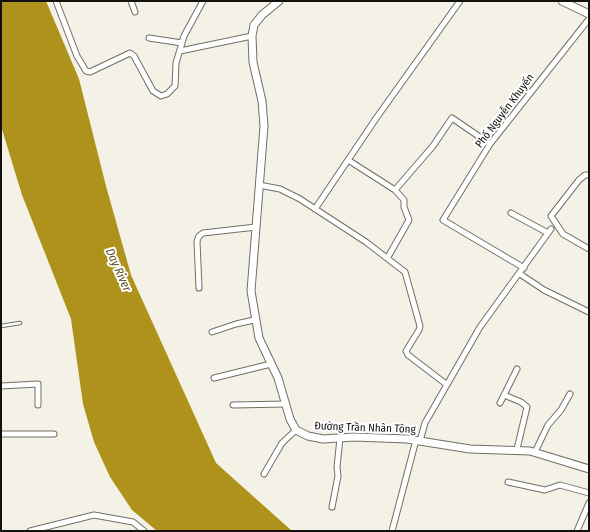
<!DOCTYPE html>
<html>
<head>
<meta charset="utf-8">
<style>
  body { margin:0 }
  #map { position:relative; width:590px; height:532px; overflow:hidden; background:#f4f1e6; font-family:"Fira Sans Condensed",sans-serif }
  canvas { display:block }
  .frame { position:absolute; inset:0; border:2px solid #12110d; pointer-events:none }
</style>
</head>
<body>
<div id="map">
<canvas width="590" height="532"></canvas>
<div class="frame"></div>
</div>
<script>
const ctx = document.querySelector('canvas').getContext('2d');
ctx.lineJoin = 'round';
function fill(path, color) { ctx.fillStyle = color; ctx.fill(path, 'evenodd'); }
const poly = rows => new Path2D(rows.map(r => 'M' + r).join(''));
function strokePath(path, color, width, dash) { ctx.strokeStyle = color; ctx.lineWidth = width; ctx.lineCap = dash ? 'butt' : 'round'; ctx.setLineDash(dash || []); ctx.stroke(path); }
function write(font, color, halo, rows, align = 'center') {
  ctx.font = font + ' "Fira Sans Condensed",sans-serif'; ctx.lineWidth = 4; ctx.setLineDash([]); ctx.textBaseline = 'middle'; ctx.strokeStyle = halo; ctx.fillStyle = color; for (const [text, x, y, turn = 0] of rows) {
    ctx.save(); ctx.translate(x, y); ctx.rotate((+turn || 0) * Math.PI / 180); ctx.textAlign = isNaN(turn) ? turn : align; if (halo) ctx.strokeText(text, 0, 0); ctx.fillText(text, 0, 0); ctx.restore();
  }
}
const water = poly([
  [1,1,46,1,79,79,106,186,131,275,216,463,292,531,157,531,132,510,110,477,94,442,83,404,71,319,22,195,1,126]
]);
const lane = poly([
  [1,326,20,323]
]);
const street = poly([
  [56,1,77,56,86,71,90,72,130,53,134,56,153,91,161,96,167,94,175,86,176,63,184,36,203,1],
  [131,1,135,12],
  [149,38,182,43],
  [180,51,252,36],
  [348,160,395,190,433,146,452,118,490,144],
  [589,175,585,175,579,180,551,216,563,234,589,249],
  [259,185,280,189,300,199,366,242,405,272,420,326,419,330,406,351,408,355,446,384],
  [315,209,377,117,460,1],
  [511,213,548,233],
  [388,257,409,220,404,207,404,200,395,190],
  [524,268,443,220,490,144,589,19],
  [520,274,544,290,589,312],
  [199,288,197,241,199,236,203,233,256,227],
  [212,332,236,324,254,320],
  [214,378,271,364],
  [1,386,38,384,38,405],
  [504,395,521,402,527,407,517,449],
  [500,403,517,369],
  [233,405,286,404],
  [1,434,54,434],
  [420,441,425,423,480,327,551,229],
  [535,452,548,425,561,410,570,394],
  [264,474,282,443,296,430],
  [508,482,545,490,560,485,589,493],
  [332,507,338,476,337,467,340,438],
  [30,531,94,515,133,522,144,531],
  [392,531,416,440],
  [577,531,589,503]
]);
const secondary = poly([
  [279,1,262,15,254,25,252,36,253,62,262,101,264,126,251,291,259,338,278,378,290,419,296,430,308,436,323,439,354,437,407,439,470,449,530,451,589,469],
  [562,1,589,14]
]);
const streetNames = [
  ["Phố Nguyễn Khuyến",505,111,-53],
  ["Đường Trần Nhân Tông",365,428,2]
];
const waterNames = [
  ["Day River",118,270,66]
];
fill(water, '#af921c');
strokePath(lane, '#716f65', 4.5);
strokePath(street, '#716f65', 7);
strokePath(secondary, '#716f65', 9);
strokePath(lane, '#fff', 2.5);
strokePath(street, '#fff', 5);
strokePath(secondary, '#fff', 7);
write('11px', '#12110d', '#fff', streetNames);
write('italic 12px', '#5a4e22', '#fff', waterNames);
</script>
</body>
</html>
